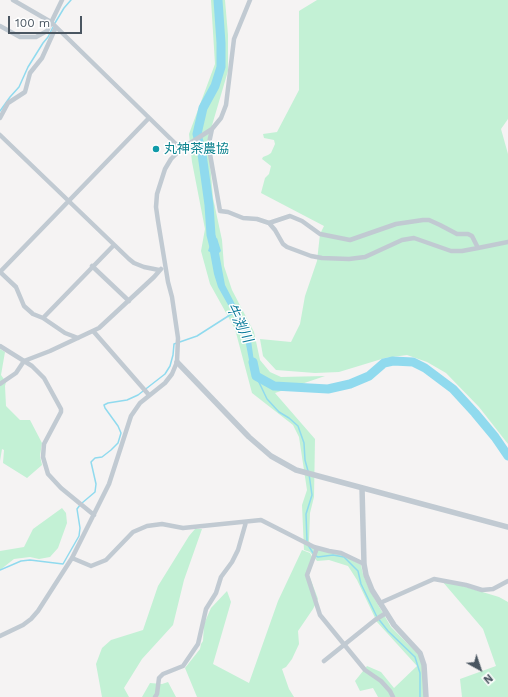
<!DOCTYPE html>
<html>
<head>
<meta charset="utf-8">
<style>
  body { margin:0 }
  #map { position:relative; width:508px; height:697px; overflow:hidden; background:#f5f3f3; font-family:"Work Sans",sans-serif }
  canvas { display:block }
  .north { position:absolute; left:460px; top:649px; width:40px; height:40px; -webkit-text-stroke:3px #fff; paint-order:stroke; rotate:140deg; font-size:11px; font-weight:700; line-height:16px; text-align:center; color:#4a5661 }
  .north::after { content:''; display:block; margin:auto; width:14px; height:18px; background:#4a5661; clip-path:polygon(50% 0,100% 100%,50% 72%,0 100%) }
  .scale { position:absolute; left:8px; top:16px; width:74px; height:18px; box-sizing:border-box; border:2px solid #4a5661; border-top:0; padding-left:5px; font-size:12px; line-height:14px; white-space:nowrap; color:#4a5661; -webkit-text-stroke:3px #fff; paint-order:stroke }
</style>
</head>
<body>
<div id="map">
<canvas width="508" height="697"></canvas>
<div class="north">N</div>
<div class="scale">100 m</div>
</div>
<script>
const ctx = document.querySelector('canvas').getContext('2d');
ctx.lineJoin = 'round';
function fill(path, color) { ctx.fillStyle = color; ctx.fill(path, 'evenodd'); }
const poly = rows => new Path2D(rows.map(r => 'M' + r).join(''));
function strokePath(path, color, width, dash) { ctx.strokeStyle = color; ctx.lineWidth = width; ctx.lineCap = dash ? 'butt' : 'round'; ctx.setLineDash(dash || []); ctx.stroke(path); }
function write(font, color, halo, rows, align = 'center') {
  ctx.font = font + ' "Work Sans","Noto Sans JP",sans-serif'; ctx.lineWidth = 3; ctx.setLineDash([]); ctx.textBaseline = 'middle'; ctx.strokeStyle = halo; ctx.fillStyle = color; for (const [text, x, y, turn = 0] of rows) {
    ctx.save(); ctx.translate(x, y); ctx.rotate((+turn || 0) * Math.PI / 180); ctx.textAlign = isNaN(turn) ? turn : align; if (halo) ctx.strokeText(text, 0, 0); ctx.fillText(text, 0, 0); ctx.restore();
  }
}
const green = poly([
  [211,0,225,0,228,35,228,71,208,139,213,198,222,240,224,266,232,290,254,332,260,360,270,372,281,377,325,376,275,393,315,439,314,497,310,513,309,541,312,547,341,554,361,565,363,574,370,591,391,627,418,654,422,659,424,697,378,697,373,688,360,691,355,681,367,666,381,672,394,688,417,666,377,622,357,580,348,566,329,560,317,561,310,552,304,550,302,505,307,490,299,437,293,425,252,393,235,329,210,284,201,251,205,229,192,162,189,134,215,64],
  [317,0,508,0,508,119,501,129,508,154,508,444,479,407,446,373,427,362,407,355,385,358,339,372,315,373,276,370,263,356,260,339,291,342,300,324,305,296,317,261,320,234,324,226,261,193,265,178,269,174,271,166,262,159,263,157,268,155,271,153,275,144,274,140,264,138,263,134,277,132,299,90,299,11],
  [0,349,5,352,1,375,6,382,5,386,6,406,20,420,30,420,42,443,40,456,42,465,27,478,3,463,4,450,2,449,0,461],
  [62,508,66,513,67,523,58,548,50,557,39,559,30,557,14,559,0,570,0,551,24,547,33,529],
  [195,529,202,529,184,580,173,625,142,659,124,688,129,697,102,697,96,664,102,648,111,640,143,630,158,586,189,536],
  [302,550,310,553,314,560,309,575,318,599,313,609,298,631,299,644,292,659,286,667,282,669,289,689,294,697,197,697,185,668,200,649,201,644,203,641,204,624,211,608,227,591,231,602,213,664,249,683,278,601],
  [442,581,456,584,499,597,508,602,508,697,462,697,460,679,496,666,483,629],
  [168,682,176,697,142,697,150,683,162,684]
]);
const water = poly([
  [211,235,215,239,217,238,221,251,219,253,225,285,250,333,256,376,250,365,245,339,236,319,218,287,214,274,210,252,208,251,212,239]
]);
const stream = poly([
  [55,23,64,8,71,0],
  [0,111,10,97,19,87,28,67,43,43,48,37,53,27],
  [256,376,267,399,279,412,289,418,298,426,304,443,305,460,308,471],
  [82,503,95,492,96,484,91,462,95,458,102,457,111,450,118,443,121,433,118,426,105,408,104,405,108,403,127,400,138,395,165,374,170,366,173,355,174,344,197,336,233,313],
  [307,541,306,514,312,495,309,474],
  [308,545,313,553],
  [316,556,318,557,333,555,344,557,358,571,361,584,377,617,388,631,415,657,420,673,420,697],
  [0,570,21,561,30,560,63,564,79,536,80,528,77,509,80,505]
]);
const river = poly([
  [214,247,211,235,209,205,202,154,197,134,203,108,215,86,221,67,221,43,218,0],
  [253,362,256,376,274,386,328,389,350,384,369,376,384,363,393,361,413,362,425,368,453,389,475,413,495,437,508,456]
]);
const minor = poly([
  [13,0,51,22,181,149],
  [0,26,20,37,36,37,47,31,62,0],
  [0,118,8,103,25,92,30,73,42,58,56,27],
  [212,129,209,143,210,154,220,211,228,212,243,218,257,219,269,223,290,216,302,221,320,234,350,240,396,224,423,220,429,220,440,225,457,234,468,234,472,236,478,248,508,242],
  [0,135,129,259,134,263,144,267,159,270],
  [269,223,275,230,283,244,287,247,311,256,322,258,349,259,365,257,402,240,414,238,451,251,462,251,478,248],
  [92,266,129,301],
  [0,272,149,118],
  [0,272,16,287,24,306,33,314,43,318,65,333,78,338],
  [43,318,114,245],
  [94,332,149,395],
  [0,346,32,366,44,378,61,409,61,412,44,444,43,457,48,474,61,488,94,515],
  [0,384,16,373,24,361,50,351,99,328,154,277,161,269],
  [317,548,307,575,320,615,365,670,381,681,390,691,393,697],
  [72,558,91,566,106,560,133,532,147,526,162,524,183,528,261,520,314,547,329,551,341,553,364,564],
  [380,603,434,579,466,585,482,590,493,589,508,581],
  [0,636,23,625,31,619,38,611,72,558,109,484,131,416,140,403,165,383,172,374,177,362,178,338,172,297,168,282,158,221,156,207,157,194,165,169,171,159,181,149,212,129,221,118,226,105,234,39,250,0],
  [324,661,375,620,386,613],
  [155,697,157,694,159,678,163,674,183,666,198,644,206,609,216,593,221,577,232,562,238,550,246,522]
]);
const tertiary = poly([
  [177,362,249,437,271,456,296,470,508,527],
  [362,488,364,564,366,575,372,590,394,625,420,653,424,665,426,697]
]);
const markers = [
  [156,149,4,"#0f9aa8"]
];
const cultureNames = [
  ["丸神茶農協",164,149]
];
const waterNames = [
  ["牛渕川",239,323,64]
];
fill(green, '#c3f1d5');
fill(water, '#90daee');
strokePath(stream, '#90daee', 1.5);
strokePath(river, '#90daee', 9);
strokePath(minor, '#c1cad2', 4.5);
strokePath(tertiary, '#c1cad2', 5.5);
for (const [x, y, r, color] of markers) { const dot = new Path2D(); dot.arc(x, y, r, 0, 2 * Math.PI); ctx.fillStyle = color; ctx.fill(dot); strokePath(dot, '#fff', 1.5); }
write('13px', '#0d838f', '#fff', cultureNames, 'left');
write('italic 14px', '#0c7c9b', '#fff', waterNames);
</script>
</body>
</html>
